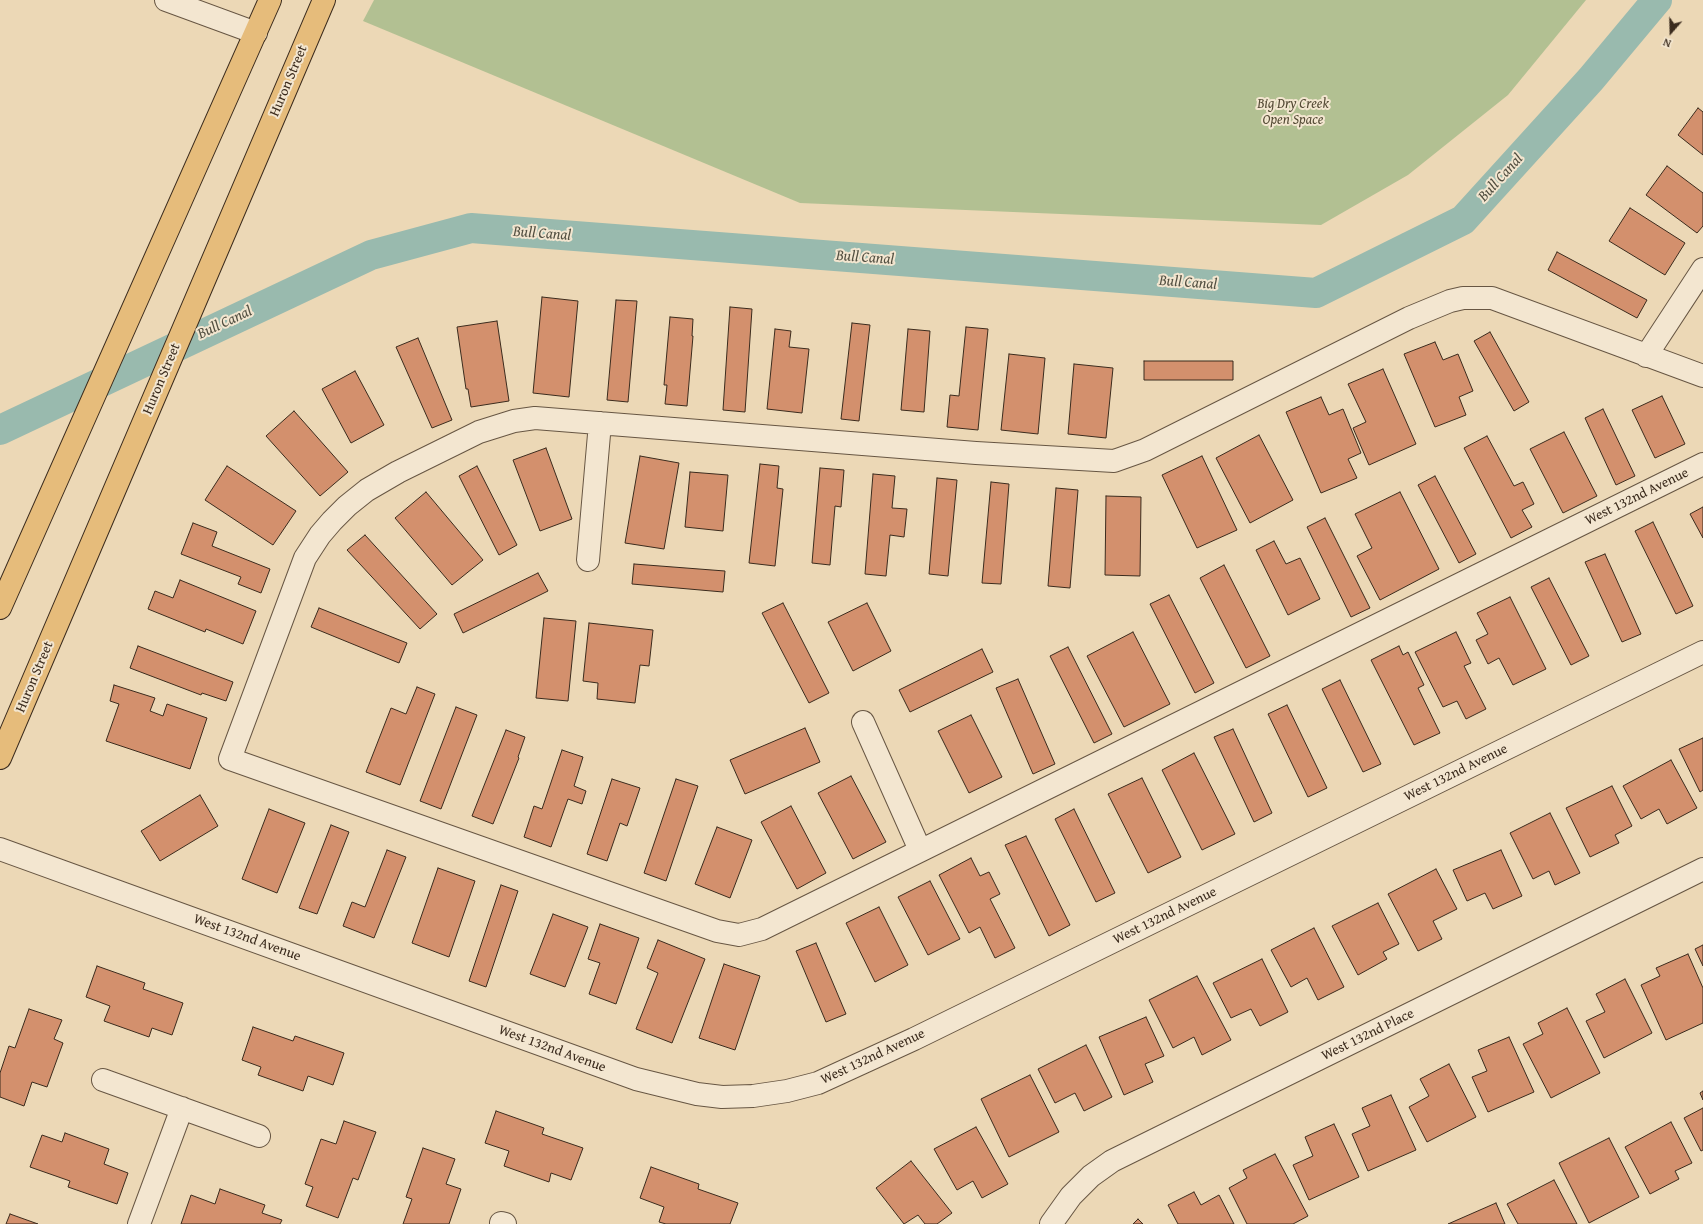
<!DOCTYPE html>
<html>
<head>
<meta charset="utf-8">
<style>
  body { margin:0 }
  #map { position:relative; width:1703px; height:1224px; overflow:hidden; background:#ecd8b6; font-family:"Gentium Book Plus",serif }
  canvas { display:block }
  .north { position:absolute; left:1651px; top:12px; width:40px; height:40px; -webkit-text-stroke:3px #f3e6d0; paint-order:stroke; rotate:200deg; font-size:11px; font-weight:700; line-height:16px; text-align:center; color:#3b2b1d }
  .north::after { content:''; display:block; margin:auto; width:14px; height:18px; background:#3b2b1d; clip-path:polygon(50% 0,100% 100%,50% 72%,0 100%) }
</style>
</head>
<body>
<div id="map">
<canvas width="1703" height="1224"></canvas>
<div class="north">N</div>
</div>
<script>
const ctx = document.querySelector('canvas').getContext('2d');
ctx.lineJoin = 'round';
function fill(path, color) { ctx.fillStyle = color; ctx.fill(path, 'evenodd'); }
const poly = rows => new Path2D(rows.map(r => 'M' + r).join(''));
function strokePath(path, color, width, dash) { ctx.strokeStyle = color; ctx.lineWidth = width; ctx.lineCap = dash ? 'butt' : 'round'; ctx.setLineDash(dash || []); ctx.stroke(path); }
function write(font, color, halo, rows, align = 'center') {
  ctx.font = font + ' "Gentium Book Plus",serif'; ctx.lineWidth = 4; ctx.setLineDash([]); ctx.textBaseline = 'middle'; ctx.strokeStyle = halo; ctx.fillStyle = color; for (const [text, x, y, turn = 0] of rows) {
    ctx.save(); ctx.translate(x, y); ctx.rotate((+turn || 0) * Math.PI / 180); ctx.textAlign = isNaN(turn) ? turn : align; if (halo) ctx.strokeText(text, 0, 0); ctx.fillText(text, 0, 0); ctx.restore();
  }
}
const green = poly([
  [374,0,1586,0,1508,95,1408,175,1321,225,800,203,363,21]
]);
const canal = poly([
  [0,430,371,255,471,228,1316,293,1463,220,1591,79,1657,0]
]);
const building = poly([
  [1698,108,1703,112,1703,155,1678,135,1698,108],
  [1667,166,1703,193,1703,226,1697,233,1646,195,1667,166],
  [1630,208,1685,243,1665,275,1609,241,1630,208],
  [1557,252,1647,300,1637,318,1548,270,1557,252],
  [542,297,578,301,569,397,533,393,542,297],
  [616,300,637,301,628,402,607,400,616,300],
  [730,307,752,309,745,412,723,410,730,307],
  [670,317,693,319,692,336,693,336,687,406,665,404,667,385,664,385,670,317],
  [497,321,509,401,471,407,468,389,466,389,457,327,497,321],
  [852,323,870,325,859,421,841,419,852,323],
  [966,327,988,329,978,430,947,427,950,395,959,396,966,327],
  [775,329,791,331,789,347,809,349,802,413,767,409,775,329],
  [908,329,930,331,924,412,901,410,908,329],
  [1490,332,1529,402,1514,411,1474,341,1490,332],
  [418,338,452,420,432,428,396,347,418,338],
  [1435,342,1443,360,1458,354,1473,391,1459,397,1466,415,1435,427,1404,354,1435,342],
  [1009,354,1045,358,1038,434,1001,430,1009,354],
  [1144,361,1233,361,1233,380,1144,380,1144,361],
  [1074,364,1113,368,1106,438,1068,434,1074,364],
  [1383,369,1416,444,1369,465,1353,428,1366,422,1348,384,1383,369],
  [355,371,384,425,351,443,322,389,355,371],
  [1662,396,1685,444,1655,458,1632,410,1662,396],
  [1321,397,1329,415,1343,409,1361,453,1348,459,1357,478,1321,493,1286,412,1321,397],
  [1603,409,1635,476,1616,485,1585,418,1603,409],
  [294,411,348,472,320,496,266,436,294,411],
  [1564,432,1597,496,1563,513,1530,449,1564,432],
  [1259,435,1293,500,1250,523,1216,458,1259,435],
  [1487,436,1514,486,1523,482,1534,504,1522,510,1532,527,1511,538,1464,448,1487,436],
  [546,448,572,519,540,531,513,460,546,448],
  [640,456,679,463,664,549,625,543,640,456],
  [1202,456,1237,530,1197,548,1162,475,1202,456],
  [760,464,779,466,777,488,783,489,775,566,749,563,760,464],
  [227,466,296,511,273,545,205,500,227,466],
  [477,466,517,545,499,555,459,476,477,466],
  [820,468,844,470,841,507,835,506,830,565,812,563,820,468],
  [690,472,728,475,723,531,685,527,690,472],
  [873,474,895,476,892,508,907,509,904,537,890,535,886,576,865,574,873,474],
  [1435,476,1476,554,1459,563,1418,485,1435,476],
  [937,478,957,480,948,576,929,574,937,478],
  [991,482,1009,484,1001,584,982,583,991,482],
  [1056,488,1078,490,1070,588,1048,586,1056,488],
  [426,492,483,560,452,585,395,518,426,492],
  [1400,492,1439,569,1380,600,1357,556,1372,548,1355,514,1400,492],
  [1106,496,1141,497,1140,576,1105,575,1106,496],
  [1703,507,1703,538,1690,514,1703,507],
  [1325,518,1370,608,1351,617,1307,527,1325,518],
  [1653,522,1693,606,1676,614,1635,531,1653,522],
  [193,523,217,532,212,546,270,569,261,593,238,584,241,577,181,554,193,523],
  [365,535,437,614,420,629,347,550,365,535],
  [1274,541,1286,564,1300,558,1320,599,1288,615,1256,550,1274,541],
  [1605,554,1641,634,1622,642,1585,562,1605,554],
  [634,564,725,571,723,592,632,584,634,564],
  [1224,565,1270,656,1246,668,1200,578,1224,565],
  [538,573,548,591,463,633,454,614,538,573],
  [1549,578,1589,656,1571,665,1531,587,1549,578],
  [180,580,256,611,243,644,206,629,205,632,148,609,155,591,173,598,180,580],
  [1169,595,1214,683,1195,693,1150,604,1169,595],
  [1510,597,1546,669,1513,685,1499,658,1488,664,1476,640,1488,634,1477,613,1510,597],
  [783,603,829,693,809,703,762,613,783,603],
  [867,603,891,651,853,671,828,622,867,603],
  [319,608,407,643,399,663,311,627,319,608],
  [544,618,576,621,568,701,536,698,544,618],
  [589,623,653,630,649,666,640,665,635,703,597,699,598,683,583,681,589,623],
  [1133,632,1170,704,1124,727,1087,656,1133,632],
  [1456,632,1471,663,1464,666,1486,709,1466,719,1457,701,1443,707,1415,652,1456,632],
  [138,646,233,682,226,701,202,693,201,695,130,668,138,646],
  [1399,646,1403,655,1408,652,1424,685,1418,688,1440,733,1414,745,1371,660,1399,646],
  [1068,647,1112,734,1094,743,1050,656,1068,647],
  [982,649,993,672,910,712,899,690,982,649],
  [1018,679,1055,764,1033,774,996,688,1018,679],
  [1340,680,1381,764,1363,772,1322,689,1340,680],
  [114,685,155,698,150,711,163,716,167,704,207,718,190,769,106,741,119,704,110,701,114,685],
  [417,687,435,694,400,785,366,772,391,708,406,714,417,687],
  [1287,705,1327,788,1308,797,1268,714,1287,705],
  [456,707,477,715,441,809,420,801,456,707],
  [971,715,1002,777,969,793,938,731,971,715],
  [805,728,820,762,745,794,730,760,805,728],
  [1233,729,1272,813,1254,822,1214,737,1233,729],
  [506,730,525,737,518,757,519,758,493,824,472,816,506,730],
  [1703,738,1703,790,1700,792,1679,749,1703,738],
  [562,750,583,757,574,786,586,791,582,804,568,799,551,847,524,837,534,806,542,809,562,750],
  [1194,753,1235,834,1202,850,1162,770,1194,753],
  [1671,760,1697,808,1667,824,1659,809,1641,819,1623,786,1671,760],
  [851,776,886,842,853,859,818,793,851,776],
  [1142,778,1181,857,1148,873,1108,794,1142,778],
  [612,779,640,788,627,826,620,823,607,861,587,854,612,779],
  [676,779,698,786,666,881,644,873,676,779],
  [1612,786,1632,826,1615,835,1619,843,1590,857,1566,808,1612,786],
  [200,795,218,826,160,861,141,831,200,795],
  [791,806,826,873,797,889,761,822,791,806],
  [269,809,305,823,277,893,242,879,269,809],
  [1074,809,1115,893,1096,902,1055,819,1074,809],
  [1550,813,1580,873,1555,885,1549,871,1533,879,1510,833,1550,813],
  [331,825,349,832,317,914,299,908,331,825],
  [717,827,752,840,730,898,695,884,717,827],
  [1026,836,1070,925,1049,936,1005,845,1026,836],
  [387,850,406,857,374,938,343,926,352,902,365,907,387,850],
  [1501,850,1522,896,1493,909,1485,893,1467,901,1453,870,1501,850],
  [971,858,980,876,989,872,1000,894,990,899,1015,948,995,958,980,927,969,933,939,875,971,858],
  [438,868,475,881,449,957,412,943,438,868],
  [1436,869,1457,909,1433,921,1442,939,1418,951,1388,894,1436,869],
  [930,881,960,939,928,955,898,897,930,881],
  [501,885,518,891,486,987,469,981,501,885],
  [1378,903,1399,944,1383,952,1387,959,1358,975,1332,926,1378,903],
  [879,907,908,965,875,982,846,923,879,907],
  [553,914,588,927,565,987,530,974,553,914],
  [600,924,639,938,616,1004,589,994,600,963,588,959,600,924],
  [1314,928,1344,987,1318,1000,1307,978,1291,987,1271,950,1314,928],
  [658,940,705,959,672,1043,636,1029,658,973,647,968,658,940],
  [816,943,846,1014,826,1022,796,951,816,943],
  [1703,945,1703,966,1695,949,1703,945],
  [1688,954,1703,988,1703,1023,1666,1040,1641,985,1660,976,1656,968,1688,954],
  [1262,959,1288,1012,1260,1026,1251,1009,1231,1018,1213,983,1262,959],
  [724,964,760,976,735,1050,699,1038,724,964],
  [97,966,145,983,143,989,183,1003,172,1035,152,1028,149,1037,104,1021,110,1006,86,997,97,966],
  [1197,976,1231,1040,1202,1055,1194,1037,1173,1048,1149,1000,1197,976],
  [1625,979,1652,1033,1604,1058,1586,1021,1605,1012,1596,994,1625,979],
  [1567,1008,1600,1073,1551,1098,1523,1044,1543,1034,1538,1023,1567,1008],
  [29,1009,62,1020,54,1039,63,1043,47,1087,32,1082,24,1106,0,1097,0,1073,9,1046,15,1048,29,1009],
  [1146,1017,1164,1056,1145,1064,1153,1082,1124,1095,1099,1037,1146,1017],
  [253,1027,293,1041,295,1036,344,1053,333,1085,308,1076,303,1091,258,1075,261,1067,242,1060,253,1027],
  [1509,1037,1534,1092,1488,1112,1472,1077,1487,1071,1478,1050,1509,1037],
  [1086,1045,1112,1097,1084,1111,1075,1093,1055,1103,1038,1069,1086,1045],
  [1449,1064,1476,1117,1427,1142,1409,1107,1429,1096,1420,1079,1449,1064],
  [1030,1075,1059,1132,1009,1157,981,1099,1030,1075],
  [1703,1091,1703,1100,1700,1093,1703,1091],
  [1391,1095,1416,1150,1368,1171,1352,1134,1370,1126,1362,1108,1391,1095],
  [1703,1108,1703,1150,1701,1151,1684,1118,1703,1108],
  [496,1111,544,1128,542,1134,583,1148,571,1180,551,1173,549,1182,504,1166,509,1151,485,1143,496,1111],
  [344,1121,376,1132,358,1180,353,1178,338,1218,306,1206,313,1187,305,1184,321,1139,336,1144,344,1121],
  [1671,1122,1692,1163,1675,1171,1679,1179,1650,1194,1625,1147,1671,1122],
  [1334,1124,1359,1177,1309,1200,1293,1165,1313,1156,1305,1137,1334,1124],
  [976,1127,1008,1184,982,1198,973,1181,957,1190,934,1149,976,1127],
  [65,1133,109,1149,104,1164,128,1173,117,1204,68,1187,70,1181,30,1167,42,1135,62,1142,65,1133],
  [1609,1138,1639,1197,1589,1223,1559,1163,1609,1138],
  [423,1148,455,1159,446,1184,461,1189,449,1224,403,1224,412,1199,406,1197,423,1148],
  [1275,1154,1308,1216,1293,1224,1247,1224,1229,1188,1247,1178,1243,1170,1275,1154],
  [911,1161,952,1213,937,1224,925,1224,918,1215,904,1224,876,1188,911,1161],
  [651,1167,699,1184,698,1189,738,1203,730,1224,666,1224,659,1222,664,1207,640,1198,651,1167],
  [1554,1180,1577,1224,1518,1224,1507,1204,1554,1180],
  [220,1189,265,1205,262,1213,282,1220,280,1224,181,1224,191,1195,215,1204,220,1189],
  [1194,1192,1201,1205,1219,1195,1234,1224,1178,1224,1168,1205,1194,1192],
  [1496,1203,1505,1224,1448,1224,1496,1203],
  [10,1214,38,1224,6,1224,10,1214],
  [1138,1219,1143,1224,1133,1224,1138,1219]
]);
const minor = poly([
  [166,0,256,33],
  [1646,356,1703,269],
  [1703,376,1492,298,1463,298,1450,301,1409,318,1145,450,1114,461,976,453,535,418,514,421,479,432,398,472,367,490,347,506,332,521,320,535,305,558,230,759,717,931,739,935,762,929,1703,464],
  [588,560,600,423],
  [863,722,920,850],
  [0,849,636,1079,697,1094,722,1097,753,1096,787,1091,818,1083,914,1039,1703,652],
  [103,1080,259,1136],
  [501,1223,505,1224],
  [139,1224,182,1108],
  [1051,1224,1071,1196,1091,1176,1112,1161,1703,869]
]);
const major = poly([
  [0,608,270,0],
  [0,758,324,0]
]);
const streetNames = [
  ["Huron Street",289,81,-67],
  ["Huron Street",162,379,-67],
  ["West 132nd Avenue",1637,497,-26],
  ["Huron Street",35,677,-67],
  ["West 132nd Avenue",1456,773,-26],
  ["West 132nd Avenue",1165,916,-26],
  ["West 132nd Avenue",247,938,20],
  ["West 132nd Place",1368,1035,-26],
  ["West 132nd Avenue",552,1049,20],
  ["West 132nd Avenue",873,1057,-25]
];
const parkNames = [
  ["Big Dry Creek",1293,104],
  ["Open Space",1293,120]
];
const waterNames = [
  ["Bull Canal",1501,178,-48],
  ["Bull Canal",542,234,4],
  ["Bull Canal",865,258,4],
  ["Bull Canal",1188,283,4],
  ["Bull Canal",225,323,-25]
];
fill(green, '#b2c092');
strokePath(canal, '#99baae', 30);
fill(building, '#d3906d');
strokePath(building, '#3b2b1d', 1);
strokePath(minor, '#675643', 24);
strokePath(major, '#3b2b1d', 24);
strokePath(minor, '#f3e6d0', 22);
strokePath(major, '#e6bc7b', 22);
write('14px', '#3b2b1d', '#f3e6d0', streetNames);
write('italic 14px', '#534934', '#f3e6d0', parkNames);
write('italic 15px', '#524f41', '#f3e6d0', waterNames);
</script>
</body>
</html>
